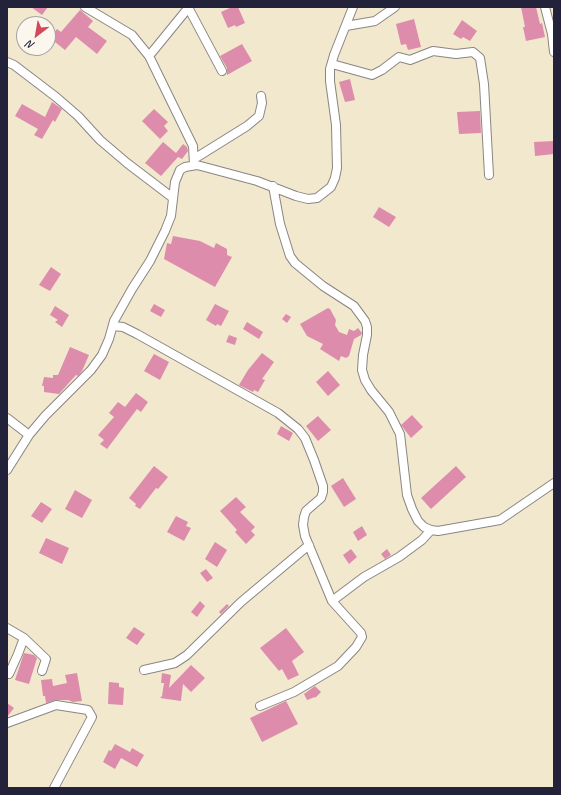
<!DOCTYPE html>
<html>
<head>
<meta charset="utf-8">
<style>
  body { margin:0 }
  #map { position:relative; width:561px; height:795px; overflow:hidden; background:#f2e8ce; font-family:Caveat,sans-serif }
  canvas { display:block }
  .frame { position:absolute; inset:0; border:8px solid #22223b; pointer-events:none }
  .north { position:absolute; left:16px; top:16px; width:40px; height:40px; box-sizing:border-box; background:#fbf7ec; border:1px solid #a4a2a5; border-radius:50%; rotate:211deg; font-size:11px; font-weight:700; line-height:16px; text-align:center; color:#22223b }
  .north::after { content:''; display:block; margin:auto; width:14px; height:18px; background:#d1495b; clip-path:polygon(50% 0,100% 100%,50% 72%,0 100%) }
</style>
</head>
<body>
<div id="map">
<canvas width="561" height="795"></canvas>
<div class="frame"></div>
<div class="north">N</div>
</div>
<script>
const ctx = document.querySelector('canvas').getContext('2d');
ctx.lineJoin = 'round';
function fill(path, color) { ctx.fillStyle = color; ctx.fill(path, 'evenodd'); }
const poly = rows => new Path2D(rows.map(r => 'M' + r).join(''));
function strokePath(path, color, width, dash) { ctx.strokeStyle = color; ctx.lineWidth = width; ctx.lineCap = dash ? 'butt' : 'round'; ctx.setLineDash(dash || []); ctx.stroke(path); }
const building = poly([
  [31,7,48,7,42,15],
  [232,7,238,7,245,23,236,27,235,25,228,28,221,12],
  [521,7,536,7,540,24,542,23,545,37,526,41,523,27,525,27],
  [80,10,93,21,88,27,107,41,97,54,76,37,65,50,50,38,57,29,61,32],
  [414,19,421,47,408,50,406,44,401,45,396,24],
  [462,20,477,31,470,41,463,37,461,39,453,34],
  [242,44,252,61,227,75,227,68,220,56],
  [350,79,355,100,345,102,339,82],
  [52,102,62,109,55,122,53,120,42,139,34,135,38,129,15,116,22,104,45,117],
  [154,109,168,122,164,126,168,131,160,139,142,121],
  [480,111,481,133,459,134,457,112],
  [554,141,554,154,535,156,534,142],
  [163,142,176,153,183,144,187,147,188,151,182,159,178,157,161,176,145,163],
  [379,207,396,217,389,227,373,217],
  [173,236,200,241,214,248,216,243,227,249,227,255,232,257,215,287,164,259,167,243,171,244],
  [51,267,61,274,50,291,39,285],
  [154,304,165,310,161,317,150,311],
  [215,304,229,311,221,326,217,324,216,326,206,320],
  [55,306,69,315,62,327,55,322,58,320,50,315],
  [328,308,330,309,336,320,335,325,339,332,347,335,349,329,354,331,358,328,362,333,361,335,354,339,349,356,346,358,341,356,339,361,320,349,323,344,307,336,300,324],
  [286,314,291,317,287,323,282,319],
  [247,322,263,332,259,339,243,329],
  [229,335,237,338,235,345,226,342],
  [70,347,89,355,82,371,78,376,76,375,59,394,44,392,44,386,42,386,44,377,53,378,53,375,58,375],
  [262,353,274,362,262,379,265,380,258,392,254,390,253,392,239,385,248,370],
  [154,354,169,362,160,380,144,371],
  [328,371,340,385,328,396,316,382],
  [136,393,148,402,141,412,137,409,107,449,100,444,104,440,98,435,114,417,109,413,118,402,125,407],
  [412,415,423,427,411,438,401,425],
  [318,416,331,430,318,441,306,426],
  [281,426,293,433,289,441,277,434],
  [154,466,168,477,158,489,156,488,140,509,135,506,136,504,129,498],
  [456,466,466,477,431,509,421,498],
  [343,478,356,499,344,507,331,486],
  [75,490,92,500,82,518,65,509],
  [236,497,246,507,240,512,255,527,251,531,255,535,246,544,235,532,237,530,220,511],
  [41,502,52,509,42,523,31,516],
  [176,516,188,522,186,526,191,528,184,541,167,532],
  [362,526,367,535,358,541,353,532],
  [46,538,69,548,62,564,39,553],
  [215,542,227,550,217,567,205,559],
  [351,549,357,557,349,564,343,555],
  [387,549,391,555,385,559,381,554],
  [206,569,213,578,207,582,200,573],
  [200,601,205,606,197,617,191,612],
  [227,604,229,606,221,614,219,612],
  [134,627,145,634,137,645,126,638],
  [286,628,304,652,292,661,299,675,288,680,282,669,279,671,260,648],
  [24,653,34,655,37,658,29,684,15,680],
  [191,665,205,678,191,692,183,684,181,701,160,698,162,696,164,683,161,683,162,673,171,675,169,688],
  [77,673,82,701,73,702,68,700,56,700,46,703,45,696,43,696,41,680,52,679,53,686,67,683,65,675],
  [109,682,119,683,119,687,124,688,123,705,108,704],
  [315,686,321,692,315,698,315,697,307,700,304,694],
  [286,701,298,724,262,742,250,718],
  [7,703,14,708,7,717],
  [115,744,130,752,132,748,144,755,137,767,121,758,115,769,103,762,109,750,111,751]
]);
const minor = poly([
  [85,7,132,35,149,56,193,146,194,165],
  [545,7,552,34,554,52],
  [189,9,222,71],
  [346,26,375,21,395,7],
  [149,56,189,7],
  [7,62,14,65,56,97,78,116,100,140,127,163,173,198],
  [332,64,372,75,382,70,399,57,410,60,433,51,456,54,473,52,480,58,484,84,489,175],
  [194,159,247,126,259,116,262,103,261,96],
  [273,186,280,224,290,256,295,263,323,286,354,306,365,321,367,327,367,335,363,355,362,370,365,380,371,390,389,412,400,434,407,495,412,509,418,521,424,527,431,530,438,531,500,520,554,483],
  [113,326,123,327,137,334,278,413,298,429,305,438,314,460,323,486,323,492,321,498,306,511,304,517,303,525,305,536,332,601,361,633,362,637,356,647,338,666,294,692,260,706],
  [7,418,29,435],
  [7,470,29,435,45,416,91,370,102,355,109,339,114,321,132,289,150,261,165,231,171,216,175,182,180,170,185,167,197,165,257,181,296,196,308,199,317,198,331,187,335,178,337,168,336,125,330,81,330,69,334,55,353,7],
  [332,601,364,577,399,557,422,540,431,530],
  [7,628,24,638,46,659,42,671],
  [144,670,175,663,187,655,241,602,309,545],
  [7,673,9,674,18,654,24,638],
  [7,723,56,705,88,710,92,717,54,788]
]);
fill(building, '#dd8cac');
strokePath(minor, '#8a8584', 10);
strokePath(minor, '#fff', 8);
</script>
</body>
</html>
